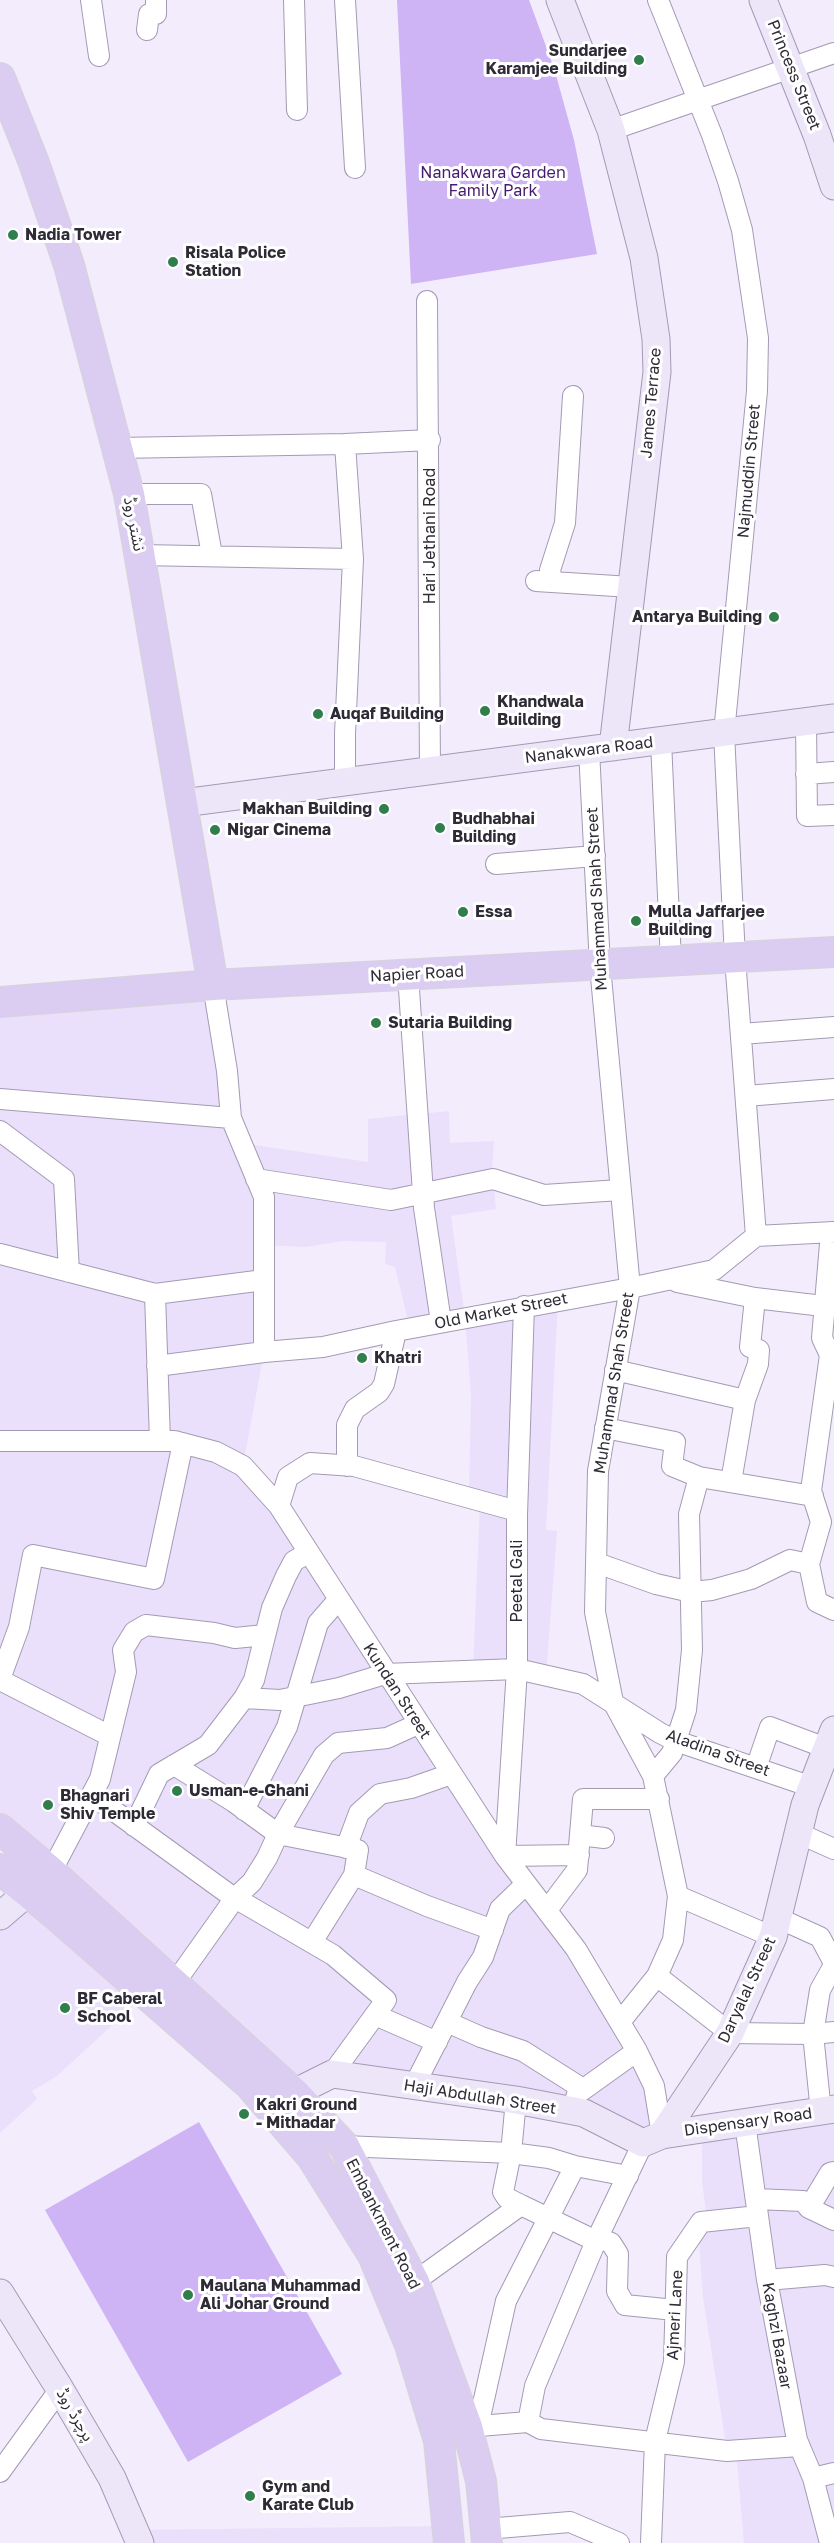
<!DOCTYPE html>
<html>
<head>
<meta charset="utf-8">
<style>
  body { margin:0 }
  canvas { display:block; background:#f2ecfd }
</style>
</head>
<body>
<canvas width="834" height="2543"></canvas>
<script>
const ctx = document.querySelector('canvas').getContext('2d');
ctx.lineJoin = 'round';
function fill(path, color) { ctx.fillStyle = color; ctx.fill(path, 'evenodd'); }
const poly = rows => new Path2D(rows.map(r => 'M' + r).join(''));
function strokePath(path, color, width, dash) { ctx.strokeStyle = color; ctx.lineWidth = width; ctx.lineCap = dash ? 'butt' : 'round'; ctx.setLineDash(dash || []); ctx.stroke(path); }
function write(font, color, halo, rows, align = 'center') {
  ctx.font = font + ' "Golos Text","Noto Sans Arabic",sans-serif'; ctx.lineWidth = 6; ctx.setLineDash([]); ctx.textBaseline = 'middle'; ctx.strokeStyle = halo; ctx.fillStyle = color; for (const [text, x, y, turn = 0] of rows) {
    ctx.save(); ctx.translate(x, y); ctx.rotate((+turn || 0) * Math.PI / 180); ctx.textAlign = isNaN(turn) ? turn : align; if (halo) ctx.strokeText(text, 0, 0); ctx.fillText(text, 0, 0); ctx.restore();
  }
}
const built = poly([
  [205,986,241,1143,368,1162,368,1119,449,1111,450,1143,494,1141,492,1168,496,1209,451,1216,465,1317,558,1300,546,1530,557,1531,546,1676,473,1670,480,1501,469,1498,471,1395,465,1318,410,1329,395,1267,385,1264,386,1242,342,1241,306,1247,264,1245,264,1352,243,1466,637,2051,662,2135,584,2113,332,2074,294,2093,0,1829,0,1002],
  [25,1890,146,1994,57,2076,32,2091,37,2099,0,2133,0,1912],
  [834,2106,834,2543,744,2543,736,2451,727,2451,703,2297,698,2226,707,2220,702,2181,702,2129],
  [448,2526,449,2543,141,2543,134,2530]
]);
const green = poly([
  [397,0,529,0,554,68,574,140,597,254,411,284],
  [199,2122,342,2374,188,2462,45,2210]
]);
const street = poly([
  [91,0,99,56],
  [294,0,297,110],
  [345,0,355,168],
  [658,0,712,135,728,181,742,230,758,338,757,391,724,733,735,958,756,1236],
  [147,30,149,14,156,14,156,0],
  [611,130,834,53],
  [427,301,430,772],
  [345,444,353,559,345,734,345,784],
  [117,448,345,444,430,440],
  [129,494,201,494,212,555],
  [140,555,353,559],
  [536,581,631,587],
  [552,582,550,570,565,523,573,396],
  [806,721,807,816,834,815],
  [661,741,671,962],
  [589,750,600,966,630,1288,598,1471,595,1612,613,1702,653,1776,678,1896,673,1940,657,1976,620,2022],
  [806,774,834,772],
  [496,864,595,856],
  [408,975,424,1208,441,1322],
  [213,985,227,1071,231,1118,264,1197,264,1352],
  [741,1034,834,1027],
  [746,1096,834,1089],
  [0,1099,231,1118],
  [0,1131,64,1179,69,1272],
  [256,1179,391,1200,493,1179,544,1195,620,1190],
  [0,1254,155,1294,264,1280],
  [677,1282,755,1298,823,1306],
  [155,1294,160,1441],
  [524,1306,517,1515,517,1669,505,1856,579,1855],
  [834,1351,830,1355,811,1491,821,1522,809,1564,817,1602,834,1610],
  [830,1355,822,1338,831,1232],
  [157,1366,264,1352,323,1347,396,1331,630,1288,714,1270,756,1236,834,1232],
  [615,1370,745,1400],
  [605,1428,675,1442,672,1466,699,1477,813,1496],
  [0,1441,174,1441,216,1452,243,1466,279,1506,505,1856,576,1949,637,2051,654,2086,662,2135],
  [347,1466,347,1425,355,1409,379,1392,384,1384,396,1331],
  [731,1482,745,1400,758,1364,759,1350,750,1347,755,1298],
  [279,1506,288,1477,310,1463,354,1466,517,1511],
  [597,1563,656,1584,691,1592,712,1590,751,1579,790,1560,809,1564],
  [0,1679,19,1627,33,1555,154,1579,183,1443],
  [0,1680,110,1736],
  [244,1698,280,1700,339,1688,385,1674,517,1669,583,1684,660,1733,676,1741,812,1787],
  [174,1765,234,1802,278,1834,358,1850,354,1875,427,1906,493,1930],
  [756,1768,770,1727,826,1748],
  [653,1776,672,1753,686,1710,692,1650,689,1514,699,1477],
  [92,1795,230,1895,333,1955,386,2000,375,2015],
  [244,1810,287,1727,318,1623,338,1600],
  [134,1826,159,1774,208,1745,244,1698,254,1680,272,1608,286,1576,294,1561,308,1553],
  [798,1833,834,1849],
  [580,1835,604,1838],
  [346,1848,359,1813,380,1794,411,1788,451,1774],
  [51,1872,100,1779,126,1672,123,1650,134,1632,146,1625,214,1633,235,1638,265,1635],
  [678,1896,773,1937],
  [547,1910,577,1870,583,1799,659,1799],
  [778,1918,820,1937,834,1963],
  [312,1942,354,1875],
  [657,1976,730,2033,813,2034,834,2032],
  [174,1984,235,1898,252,1882,267,1858,278,1834,324,1755,338,1743,387,1738,418,1724],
  [447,2022,481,2037,523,2051,583,2089],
  [332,2074,375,2015,437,2042],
  [414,2086,467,1982,483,1957,500,1909,526,1884],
  [576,2098,577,2094,637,2051],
  [516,2100,511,2153,549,2158,575,2166,628,2176],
  [821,2112,813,2034,820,1990,834,1965],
  [745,2123,767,2280,797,2440,813,2478,830,2543],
  [344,2146,511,2153,503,2192,507,2198,521,2205],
  [756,2199,803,2201,809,2208,834,2220],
  [809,2208,830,2173,834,2172],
  [599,2238,611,2243,618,2254,617,2291,625,2305,675,2310],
  [767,2280,825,2275,834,2277],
  [414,2282,521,2205,596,2241],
  [528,2422,535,2386,596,2241,643,2143],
  [478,2426,506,2301,575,2166],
  [467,2427,528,2422,541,2429,727,2451,799,2446],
  [0,2472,60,2389],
  [813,2478,834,2473],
  [486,2529,570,2522,619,2543],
  [651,2543,655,2441,674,2362,677,2257,701,2222,758,2216]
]);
const secondary = poly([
  [560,0,611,130,644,258,656,339,657,372,613,747],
  [763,0,817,135,834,186],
  [183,803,834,718],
  [0,1916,28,1892],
  [294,2093,332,2074,516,2100,584,2113,643,2143,662,2135,834,2109],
  [662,2135,730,2033,773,1937,805,1805,834,1730],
  [0,2293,60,2389,112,2478,140,2543]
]);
const primary = poly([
  [0,78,34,163,69,265,129,494,213,985],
  [0,1002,213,985,834,952],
  [0,1829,51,1872,294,2093,344,2146,414,2282,467,2427,481,2481,487,2543],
  [0,1869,57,1916,250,2085,312,2157,373,2255,410,2345,439,2441,449,2543]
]);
const markers = [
  [639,60,6,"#317e4d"],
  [13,235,6,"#317e4d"],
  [173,262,6,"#317e4d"],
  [774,617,6,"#317e4d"],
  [485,711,6,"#317e4d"],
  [318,714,6,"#317e4d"],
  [384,809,6,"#317e4d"],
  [440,828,6,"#317e4d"],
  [215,830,6,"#317e4d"],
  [463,912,6,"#317e4d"],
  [636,921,6,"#317e4d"],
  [376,1023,6,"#317e4d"],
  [362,1358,6,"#317e4d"],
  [177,1791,6,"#317e4d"],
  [48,1805,6,"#317e4d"],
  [65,2008,6,"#317e4d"],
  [244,2114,6,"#317e4d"],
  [188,2295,6,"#317e4d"],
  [250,2496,6,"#317e4d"]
];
const poiNames = [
  ["Sundarjee",627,51,"right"],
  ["Karamjee Building",627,69,"right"],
  ["Nadia Tower",25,235],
  ["Risala Police",185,253],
  ["Station",185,271],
  ["Antarya Building",762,617,"right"],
  ["Khandwala",497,702],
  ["Building",497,720],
  ["Auqaf Building",330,714],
  ["Makhan Building",372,809,"right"],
  ["Budhabhai",452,819],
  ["Building",452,837],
  ["Nigar Cinema",227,830],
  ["Essa",475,912],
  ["Mulla Jaffarjee",648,912],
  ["Building",648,930],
  ["Sutaria Building",388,1023],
  ["Khatri",374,1358],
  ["Usman-e-Ghani",189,1791],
  ["Bhagnari",60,1796],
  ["Shiv Temple",60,1814],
  ["BF Caberal",77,1999],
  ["School",77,2017],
  ["Kakri Ground",256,2105],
  ["- Mithadar",256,2123],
  ["Maulana Muhammad",200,2286],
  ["Ali Johar Ground",200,2304],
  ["Gym and",262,2487],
  ["Karate Club",262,2505]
];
const streetNames = [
  ["Princess Street",794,75,68],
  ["James Terrace",651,403,-85],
  ["Najmuddin Street",749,471,-85],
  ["نشتر روڈ",134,524,79],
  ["Hari Jethani Road",430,536,-90],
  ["Nanakwara Road",589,750,-7],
  ["Muhammad Shah Street",597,899,-93],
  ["Napier Road",417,974,-3],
  ["Old Market Street",501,1311,-11],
  ["Muhammad Shah Street",614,1383,-81],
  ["Peetal Gali",517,1581,-90],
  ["Kundan Street",397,1691,57],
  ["Aladina Street",718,1753,20],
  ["Daryalal Street",747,1990,-65],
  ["Haji Abdullah Street",480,2097,9],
  ["Dispensary Road",748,2122,-8],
  ["Embankment Road",383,2224,63],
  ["Ajmeri Lane",675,2315,-87],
  ["Kaghzi Bazaar",777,2336,80],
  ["پرچرڈ روڈ",75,2415,60]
];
const parkNames = [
  ["Nanakwara Garden",493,173],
  ["Family Park",493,191]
];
fill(built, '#eae0fb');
fill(green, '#ceb4f5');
strokePath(street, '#a49ab3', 22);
strokePath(secondary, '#a49ab3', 29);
strokePath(primary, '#d5d5d7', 32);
strokePath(street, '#fff', 20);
strokePath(secondary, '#ede6f8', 27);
strokePath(primary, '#dbccf2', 30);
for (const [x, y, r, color] of markers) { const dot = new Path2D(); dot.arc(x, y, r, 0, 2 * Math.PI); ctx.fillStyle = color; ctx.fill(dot); strokePath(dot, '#fff', 2); }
write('bold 16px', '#2f2b36', '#fff', poiNames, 'left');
write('16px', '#2f2b36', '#fff', streetNames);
write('16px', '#461b6f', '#fff', parkNames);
</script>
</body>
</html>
